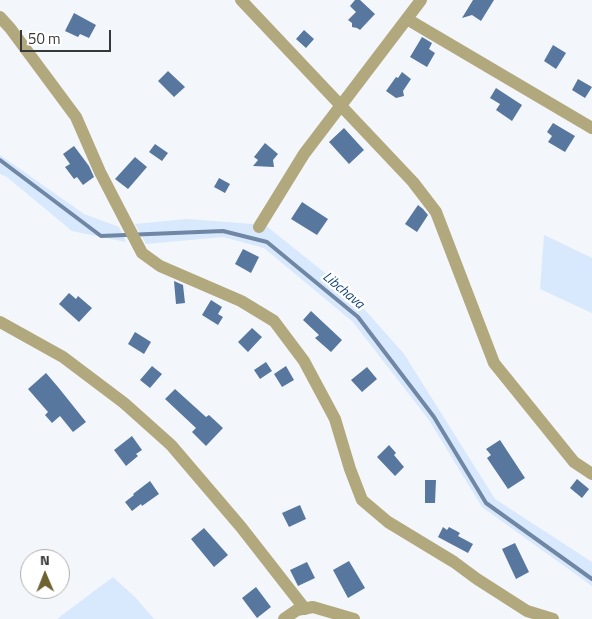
<!DOCTYPE html>
<html>
<head>
<meta charset="utf-8">
<style>
  body { margin:0 }
  #map { position:relative; width:592px; height:619px; overflow:hidden; background:#f3f6fa; font-family:"Titillium Web",sans-serif }
  canvas { display:block }
  .north { position:absolute; left:20px; top:549px; width:50px; height:50px; box-sizing:border-box; background:#fff; border:1px solid #afafb0; border-radius:50%; rotate:359deg; font-size:14px; font-weight:700; line-height:20px; text-align:center; color:#363839 }
  .north::after { content:''; display:block; margin:auto; width:18px; height:22px; background:#6e6330; clip-path:polygon(50% 0,100% 100%,50% 72%,0 100%) }
  .scale { position:absolute; left:20px; top:30px; width:91px; height:22px; box-sizing:border-box; border:2px solid #363839; border-top:0; padding-left:6px; font-size:15px; line-height:18px; white-space:nowrap; color:#363839; -webkit-text-stroke:4px #fff; paint-order:stroke }
</style>
</head>
<body>
<div id="map">
<canvas width="592" height="619"></canvas>
<div class="north">N</div>
<div class="scale">50 m</div>
</div>
<script>
const ctx = document.querySelector('canvas').getContext('2d');
ctx.lineJoin = 'round';
function fill(path, color) { ctx.fillStyle = color; ctx.fill(path, 'evenodd'); }
const poly = rows => new Path2D(rows.map(r => 'M' + r).join(''));
function strokePath(path, color, width, dash) { ctx.strokeStyle = color; ctx.lineWidth = width; ctx.lineCap = dash ? 'butt' : 'round'; ctx.setLineDash(dash || []); ctx.stroke(path); }
function write(font, color, halo, rows, align = 'center') {
  ctx.font = font + ' "Titillium Web",sans-serif'; ctx.lineWidth = 5; ctx.setLineDash([]); ctx.textBaseline = 'middle'; ctx.strokeStyle = halo; ctx.fillStyle = color; for (const [text, x, y, turn = 0] of rows) {
    ctx.save(); ctx.translate(x, y); ctx.rotate((+turn || 0) * Math.PI / 180); ctx.textAlign = isNaN(turn) ? turn : align; if (halo) ctx.strokeText(text, 0, 0); ctx.fillText(text, 0, 0); ctx.restore();
  }
}
const green = poly([
  [0,155,84,214,119,227,126,242,72,231,7,177,0,174],
  [187,219,265,225,350,293,404,354,495,499,592,562,592,586,482,507,429,420,353,322,264,248,223,237,146,244,135,224],
  [544,235,592,258,592,313,540,289],
  [113,577,136,598,154,619,57,619]
]);
const stream = poly([
  [0,160,101,236,223,231,267,242,358,317,434,417,486,503,592,579]
]);
const building = poly([
  [355,0,360,0,375,14,360,30,357,28,352,27,352,23,348,20,356,12,350,6],
  [473,0,494,0,481,21,472,15,462,18],
  [74,13,96,25,89,38,80,34,78,37,65,31],
  [304,30,314,39,306,48,296,39],
  [422,37,432,43,429,49,435,53,427,67,410,57],
  [553,45,566,53,556,69,544,61],
  [168,71,185,87,174,97,158,81],
  [402,72,411,79,403,91,404,96,396,98,386,91,396,77,398,78],
  [578,79,592,87,585,98,572,90],
  [496,88,522,105,512,121,496,110,500,104,490,98],
  [553,123,575,136,565,152,548,142,552,136,547,132],
  [344,128,364,150,349,164,329,142],
  [265,143,278,154,273,160,274,167,253,166,258,160,254,157],
  [155,144,168,153,162,161,149,152],
  [74,146,89,166,94,177,83,185,77,177,74,179,65,167,70,164,63,154],
  [135,157,147,167,128,189,115,179],
  [219,178,230,184,225,193,214,187],
  [302,202,328,219,317,235,291,219],
  [418,205,423,209,428,215,417,232,405,224],
  [243,249,259,257,251,273,235,264],
  [174,281,183,285,185,303,176,304],
  [69,293,76,299,78,296,92,308,79,322,59,304],
  [211,300,222,307,218,314,223,317,218,325,202,315],
  [311,311,342,340,331,352,315,338,319,335,303,320],
  [252,328,262,337,248,352,238,342],
  [135,332,151,342,144,354,128,344],
  [266,362,272,371,260,379,254,370],
  [152,366,162,374,150,388,140,380],
  [286,366,294,380,282,387,274,374],
  [367,367,377,379,362,392,351,380],
  [46,373,58,387,86,422,73,432,60,416,52,423,45,415,48,412,28,389],
  [175,389,206,417,209,415,223,428,206,446,192,432,196,428,165,399],
  [132,436,142,450,136,454,138,456,126,466,114,450],
  [500,440,525,478,508,489,487,458,491,455,486,449],
  [389,445,396,453,394,455,404,467,395,476,377,457],
  [577,479,589,489,582,498,570,488],
  [425,480,436,480,435,503,425,503],
  [150,481,159,494,142,506,141,504,132,511,125,502,134,495,133,494],
  [300,505,306,519,289,527,282,513],
  [443,527,447,530,449,527,460,533,458,536,473,544,468,553,438,537],
  [204,528,228,555,214,567,191,539],
  [515,543,529,572,516,579,502,549],
  [349,561,365,588,348,598,333,570],
  [307,562,315,578,298,586,290,570],
  [256,587,271,607,257,618,242,598]
]);
const minor = poly([
  [241,0,413,182,436,212,494,363,574,462,592,474],
  [0,17,10,28,76,117,100,172,142,253,160,266,241,301,274,321,304,361,335,419,350,469,362,500,388,522,454,562,477,579,527,611,553,619],
  [407,19,592,128],
  [259,227,304,154,421,0],
  [0,322,63,357,124,403,171,445,241,527,305,609],
  [284,619,297,610,313,607,354,619]
]);
const waterNames = [
  ["Libchava",343,291,40]
];
fill(green, '#d8e8fd');
strokePath(stream, '#6f87a4', 4);
fill(building, '#58779e');
strokePath(minor, '#b2a87e', 12);
write('italic 14px', '#18477a', '#fff', waterNames);
</script>
</body>
</html>
